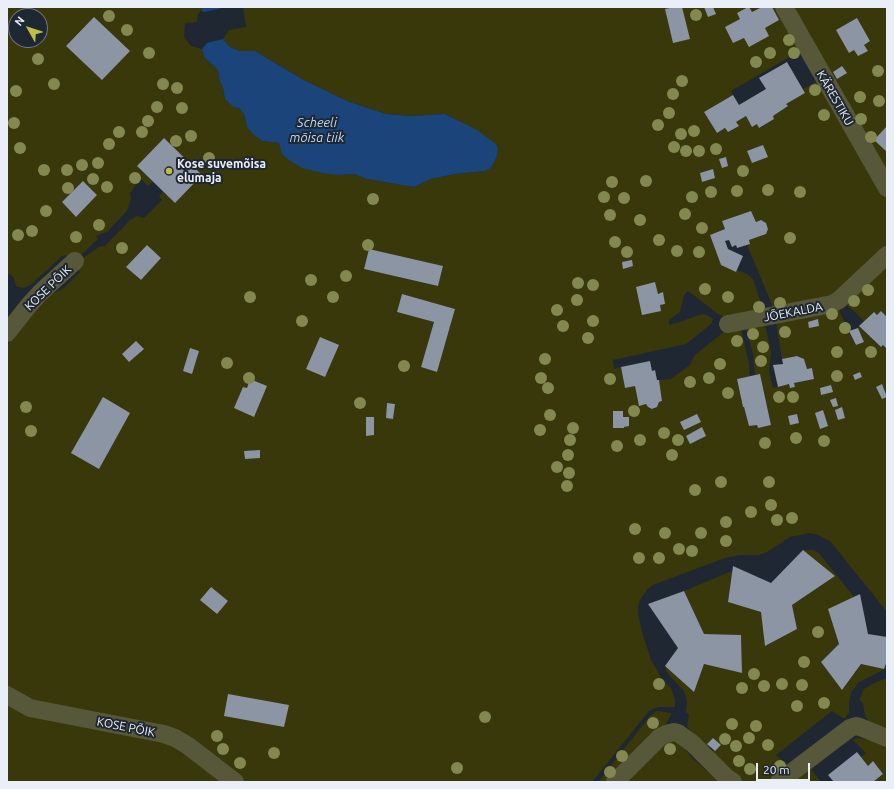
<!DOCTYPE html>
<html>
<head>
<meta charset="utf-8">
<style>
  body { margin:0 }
  #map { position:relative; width:894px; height:789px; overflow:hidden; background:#1f2732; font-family:Ubuntu,sans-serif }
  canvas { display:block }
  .frame { position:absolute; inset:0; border:8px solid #eaeff7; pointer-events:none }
  .north { position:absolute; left:8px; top:8px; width:40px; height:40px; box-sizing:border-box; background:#1f2732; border:1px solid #707781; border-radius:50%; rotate:309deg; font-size:11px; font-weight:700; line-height:16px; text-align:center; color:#eaeff7 }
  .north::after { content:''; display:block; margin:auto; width:14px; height:18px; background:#bdbf43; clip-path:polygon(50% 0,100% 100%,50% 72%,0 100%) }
  .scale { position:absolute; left:756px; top:763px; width:54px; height:18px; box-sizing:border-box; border:2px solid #eaeff7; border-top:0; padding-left:5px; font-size:12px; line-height:14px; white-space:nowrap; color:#eaeff7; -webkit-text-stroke:3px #1f2732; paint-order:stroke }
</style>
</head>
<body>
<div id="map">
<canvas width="894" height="789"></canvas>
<div class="frame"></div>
<div class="north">N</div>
<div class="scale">20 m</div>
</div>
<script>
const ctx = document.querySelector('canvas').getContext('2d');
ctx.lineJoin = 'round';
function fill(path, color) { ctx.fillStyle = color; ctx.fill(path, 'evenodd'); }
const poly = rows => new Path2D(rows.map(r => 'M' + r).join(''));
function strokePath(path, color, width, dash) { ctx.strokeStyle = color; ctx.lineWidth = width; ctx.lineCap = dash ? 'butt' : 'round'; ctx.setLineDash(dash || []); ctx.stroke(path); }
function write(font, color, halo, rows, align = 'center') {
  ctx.font = font + ' Ubuntu,sans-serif'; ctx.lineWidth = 4; ctx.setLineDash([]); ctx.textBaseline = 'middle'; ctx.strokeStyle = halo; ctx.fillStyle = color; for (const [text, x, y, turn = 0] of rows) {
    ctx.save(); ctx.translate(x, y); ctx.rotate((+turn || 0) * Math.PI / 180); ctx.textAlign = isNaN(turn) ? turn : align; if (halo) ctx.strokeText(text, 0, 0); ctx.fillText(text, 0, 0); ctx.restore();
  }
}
const green = poly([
  [7,7,204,7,198,14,197,22,185,23,184,37,191,46,202,49,204,57,218,70,219,79,223,88,225,99,233,107,239,108,244,114,247,127,262,141,279,143,340,175,354,174,367,179,414,187,431,179,455,174,485,171,491,168,497,156,458,120,445,114,410,116,386,114,347,101,302,79,255,51,240,51,230,47,223,39,229,30,246,27,243,7,779,7,800,51,731,91,733,95,704,112,717,133,725,128,728,132,738,126,736,122,746,116,752,127,757,124,760,128,774,119,773,116,782,111,781,110,787,106,786,104,805,93,803,89,817,81,887,196,887,250,835,297,773,307,747,245,750,244,749,240,766,234,768,229,766,223,761,220,756,222,751,211,722,221,725,229,710,235,721,265,736,272,737,270,747,274,753,279,763,309,728,319,718,314,688,291,684,295,680,312,670,319,668,323,670,325,703,314,707,315,713,319,711,324,686,344,613,360,614,369,621,367,625,388,635,386,639,405,646,404,649,408,654,409,657,407,659,402,662,401,659,380,671,379,690,365,694,356,727,329,741,329,749,363,750,376,737,379,743,407,744,407,749,426,757,425,758,428,771,425,760,374,755,375,753,354,746,328,765,324,771,352,769,371,773,388,789,384,790,388,795,387,794,383,814,379,812,368,807,369,805,362,801,357,797,356,782,359,776,322,839,310,855,345,864,341,858,328,859,326,880,347,883,345,887,349,887,612,830,541,818,535,810,533,790,537,767,552,759,555,740,555,725,558,653,585,648,589,640,600,638,606,638,613,642,632,651,660,662,679,671,688,675,699,675,707,658,707,649,711,592,782,242,782,195,744,38,703,7,687,7,345,46,297,64,288,80,272,76,268,83,258,99,247,105,246,130,220,137,216,144,218,162,200,159,196,163,192,175,203,202,175,164,138,137,166,153,182,148,186,141,179,130,193,131,199,127,211,107,232,96,236,98,239,79,257,74,260,65,255,62,256,32,284,24,288,17,287,15,283,14,278,11,275,7,274],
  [16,16,40,16,40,40,16,40],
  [83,181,97,195,76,217,62,202],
  [147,245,161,258,140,280,127,267],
  [369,249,443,266,438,286,364,269],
  [402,294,455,309,437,372,421,367,434,322,397,312],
  [789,7,887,7,887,179],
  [887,261,887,317,881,311,877,315,873,312,864,321,846,304],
  [803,550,813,550,819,553,854,597,828,609,839,644,821,662,842,690,861,664,884,669,887,661,887,668,859,682,851,693,849,703,849,713,845,718,843,718,832,711,776,755,792,768,770,782,744,782,739,780,711,753,714,750,715,751,721,746,713,738,707,743,709,746,708,747,687,727,689,715,686,712,687,701,684,691,668,674,665,666,694,692,704,664,742,673,741,635,704,634,684,591,732,571,728,602,761,612,766,646,797,629,792,605,835,576],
  [887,678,887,731,870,723,865,716,863,703,859,700,864,689,872,684],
  [7,702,171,743,228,782,7,782],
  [657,711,672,713,666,724,608,782,598,782,650,716],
  [669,738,686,748,686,750,691,757,719,782,621,782],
  [857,738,887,743,887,782,873,782,883,774,873,761,868,766,861,757,866,753,853,740],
  [811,769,821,782,794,782]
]);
const water = poly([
  [204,7,226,7,205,12,201,11],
  [223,39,230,47,240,51,255,51,302,79,347,101,386,114,410,116,445,114,477,130,496,144,498,149,497,156,491,168,485,171,455,174,431,179,414,187,367,179,354,174,340,175,322,173,302,168,289,160,282,154,279,143,262,141,253,134,247,127,244,114,239,108,233,107,225,99,223,88,219,79,218,70,204,57,202,49,207,43]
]);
const building = poly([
  [675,7,682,7,690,39,673,43,665,9],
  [704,7,713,7,716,14,708,17],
  [748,7,749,7,752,12,762,7,772,7,779,20,765,28,769,36,749,47,744,38,733,43,725,27,740,19,737,13],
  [94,17,130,51,102,80,66,46],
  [857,18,870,41,864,45,868,51,858,56,854,50,849,53,836,30],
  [787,62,805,93,786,104,788,106,773,116,774,119,759,128,757,124,752,127,746,116,736,122,739,126,728,132,725,128,717,133,704,112,733,95,739,105,766,89,759,78],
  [842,66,847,73,837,79,833,72],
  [887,126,887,152,874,140],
  [164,138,202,175,175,203,137,166],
  [763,145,768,157,752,163,747,151],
  [726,157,728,166,722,168,719,159],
  [713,169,715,178,702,182,700,173],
  [83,181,97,195,76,217,62,202],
  [751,211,756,222,761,220,766,223,768,229,766,234,749,240,750,244,737,248,736,245,732,247,729,240,725,241,728,249,743,256,736,272,721,265,710,235,725,229,722,221],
  [147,245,161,258,141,280,126,267],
  [369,249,443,266,438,286,364,269],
  [632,260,633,266,623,269,622,262],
  [655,282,658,294,663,292,665,304,660,305,661,311,642,315,636,287],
  [402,294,455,309,437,372,421,367,434,322,397,312],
  [881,311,887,317,887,349,883,345,881,347,859,326,874,312,877,315],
  [818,319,819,326,809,328,808,322],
  [858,328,864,342,856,345,849,331],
  [320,337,339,345,325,377,306,369],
  [136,341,144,349,129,362,122,354],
  [190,348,199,351,192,374,183,371],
  [797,356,804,359,807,369,812,368,814,379,794,383,795,387,790,388,789,384,778,387,773,365,783,364,782,359],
  [650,361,652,371,655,370,657,380,659,380,662,401,659,402,657,407,652,409,648,407,646,404,639,406,635,386,625,388,621,367],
  [860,372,862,377,855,380,853,375],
  [760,374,771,425,758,428,757,425,749,426,744,407,743,407,737,379],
  [250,379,267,386,254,417,234,408,243,387,247,388],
  [882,384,887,397,882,399,876,387],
  [831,385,833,392,821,395,820,388],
  [103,397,130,413,99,469,71,453],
  [836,398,838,406,833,407,830,400],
  [387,403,395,404,393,419,386,418],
  [842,407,845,418,838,420,835,410],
  [823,410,828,426,820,429,815,413],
  [613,411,623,411,623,417,629,417,629,426,624,427,624,428,613,428],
  [697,414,701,422,684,430,680,422],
  [797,414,799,423,790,425,788,416],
  [366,417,374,417,374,435,366,436],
  [702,427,706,436,690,444,686,436],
  [260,450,260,458,245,459,244,451],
  [803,550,835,576,792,605,797,629,765,646,761,612,728,602,733,566,771,583],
  [211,587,228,601,217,614,200,600],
  [684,591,704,634,741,635,742,673,704,664,694,692,665,666,678,648,648,604],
  [860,594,868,634,887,637,887,661,884,669,861,664,842,690,821,662,839,644,828,609],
  [228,694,289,705,284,727,224,716],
  [713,738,721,745,715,751,707,744],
  [857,752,868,766,873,761,883,774,873,782,834,782,828,775]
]);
const minor = poly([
  [784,7,887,188],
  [728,324,832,304,839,300,887,255],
  [7,333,29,305,40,293,75,261],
  [7,695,30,708,164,734,175,738,187,745,235,782],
  [615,782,660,737,666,734,674,732,678,733,692,743,727,778,733,782],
  [779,782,850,728,856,726,860,727,887,738]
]);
const trees = [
  [696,15],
  [109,16],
  [127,30],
  [789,40],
  [149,53],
  [770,53],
  [794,53],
  [38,59],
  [756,62],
  [878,71],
  [682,81],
  [54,84],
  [163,84],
  [177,88],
  [815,90],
  [16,91],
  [673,94],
  [860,97],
  [879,101],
  [157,107],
  [182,108],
  [669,113],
  [824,115],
  [861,119],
  [148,121],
  [14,123],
  [658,125],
  [694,131],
  [119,132],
  [142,132],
  [681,134],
  [191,136],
  [871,137],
  [176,141],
  [109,144],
  [674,147],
  [20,148],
  [716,149],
  [686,151],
  [699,151],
  [209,158],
  [98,163],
  [82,165],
  [44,170],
  [67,170],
  [743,171],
  [135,178],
  [93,179],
  [646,181],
  [612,182],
  [107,187],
  [68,188],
  [768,190],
  [737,191],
  [711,192],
  [800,192],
  [604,197],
  [692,197],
  [624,198],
  [373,199],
  [46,211],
  [685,214],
  [610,215],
  [640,220],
  [99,225],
  [702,228],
  [32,231],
  [18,235],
  [76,237],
  [790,238],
  [659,240],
  [615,242],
  [368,245],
  [122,248],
  [677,251],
  [627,252],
  [699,252],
  [346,276],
  [311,280],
  [578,283],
  [593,285],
  [705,289],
  [868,290],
  [250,297],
  [333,297],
  [728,297],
  [577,300],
  [854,301],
  [780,303],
  [759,307],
  [557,310],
  [832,314],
  [302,321],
  [593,321],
  [563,326],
  [845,328],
  [785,332],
  [753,334],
  [588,338],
  [737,341],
  [763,347],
  [837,352],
  [871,352],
  [545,359],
  [761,361],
  [227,363],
  [720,364],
  [404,366],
  [837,376],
  [249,378],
  [541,378],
  [709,378],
  [610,379],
  [690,382],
  [548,388],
  [728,393],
  [779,397],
  [793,397],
  [360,403],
  [26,407],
  [634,411],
  [550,415],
  [573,428],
  [540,430],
  [31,431],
  [664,433],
  [796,438],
  [570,440],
  [640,440],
  [678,440],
  [824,441],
  [765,443],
  [617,446],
  [568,455],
  [672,455],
  [557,467],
  [569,473],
  [721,482],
  [769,482],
  [567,486],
  [695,490],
  [771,505],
  [751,512],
  [792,518],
  [777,520],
  [726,522],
  [635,529],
  [665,533],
  [701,533],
  [726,541],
  [679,549],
  [692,551],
  [639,558],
  [659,558],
  [818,632],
  [804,662],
  [754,674],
  [659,684],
  [782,684],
  [802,685],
  [764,686],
  [742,688],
  [824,703],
  [797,706],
  [485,717],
  [653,723],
  [732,724],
  [756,726],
  [217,736],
  [749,738],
  [725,739],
  [768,745],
  [736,746],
  [223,749],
  [670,749],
  [274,753],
  [622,756],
  [739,761],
  [240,763],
  [780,766],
  [457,768],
  [750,769],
  [610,772]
];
const markers = [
  [169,171,4,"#bdbf43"]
];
const streetNames = [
  ["KÄRESTIKU",835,98,60],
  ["KOSE PÕIK",48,288,-44],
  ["JÕEKALDA",793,312,-11],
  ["KOSE PÕIK",126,727,11]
];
const poiNames = [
  ["Kose suvemõisa",177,164],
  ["elumaja",177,178]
];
const waterNames = [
  ["Scheeli",317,123],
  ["mõisa tiik",317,138]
];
fill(green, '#38380a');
fill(water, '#1a447a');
fill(building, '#8b95a3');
strokePath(minor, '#575839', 18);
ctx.fillStyle = '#838850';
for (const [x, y] of trees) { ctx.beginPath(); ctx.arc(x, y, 6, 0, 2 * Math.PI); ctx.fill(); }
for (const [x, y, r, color] of markers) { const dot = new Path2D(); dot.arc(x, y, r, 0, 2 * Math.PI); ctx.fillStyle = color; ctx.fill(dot); strokePath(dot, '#1f2732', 1.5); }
write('12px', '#eaeff7', '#1f2732', streetNames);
write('bold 12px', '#eaeff7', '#1f2732', poiNames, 'left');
write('italic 13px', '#c1d9fb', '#1f2732', waterNames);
</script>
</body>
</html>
